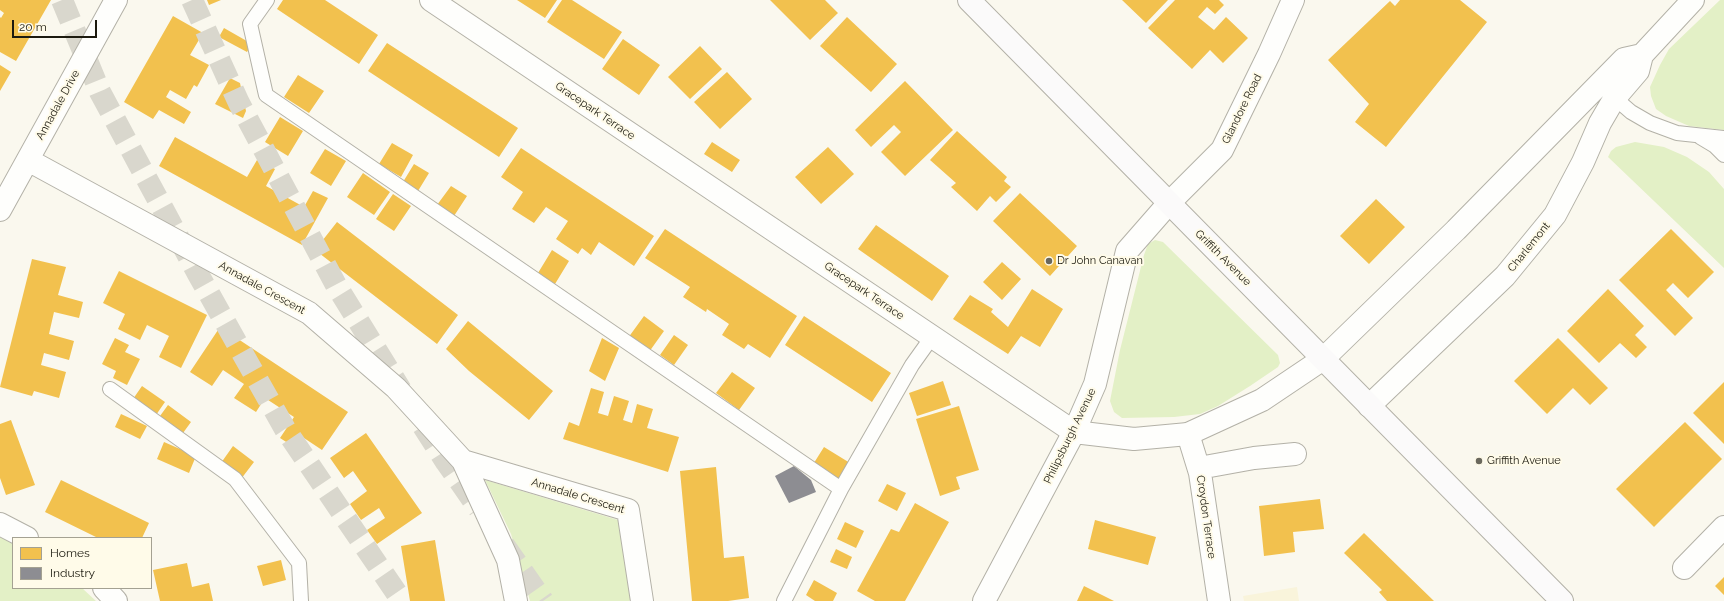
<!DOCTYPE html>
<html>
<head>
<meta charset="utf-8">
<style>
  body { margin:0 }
  #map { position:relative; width:1724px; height:601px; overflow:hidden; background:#faf8ee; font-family:Raleway,sans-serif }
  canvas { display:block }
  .legend { position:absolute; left:12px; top:537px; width:140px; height:52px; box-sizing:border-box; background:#fffbe9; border:1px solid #a4a192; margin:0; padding:5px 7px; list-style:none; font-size:12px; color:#1c1a0f }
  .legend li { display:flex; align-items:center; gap:8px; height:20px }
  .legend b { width:20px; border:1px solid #a4a192 }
  .scale { position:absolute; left:12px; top:20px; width:85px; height:18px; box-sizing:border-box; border:2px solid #1c1a0f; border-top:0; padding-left:5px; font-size:12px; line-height:14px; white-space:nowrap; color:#1c1a0f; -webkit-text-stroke:3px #fffbe9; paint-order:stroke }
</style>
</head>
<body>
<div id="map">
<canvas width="1724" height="601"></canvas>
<ul class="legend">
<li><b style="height:11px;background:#f2c14e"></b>Homes</li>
<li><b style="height:11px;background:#8d8d92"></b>Industry</li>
</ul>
<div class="scale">20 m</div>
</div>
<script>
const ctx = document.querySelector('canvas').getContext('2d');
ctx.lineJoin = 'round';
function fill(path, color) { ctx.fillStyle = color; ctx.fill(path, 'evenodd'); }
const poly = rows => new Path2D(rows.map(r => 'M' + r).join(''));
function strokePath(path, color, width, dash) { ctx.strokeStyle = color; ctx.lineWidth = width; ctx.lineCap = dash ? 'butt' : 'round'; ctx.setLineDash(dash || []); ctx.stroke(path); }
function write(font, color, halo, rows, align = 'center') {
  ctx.font = font + ' Raleway,sans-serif'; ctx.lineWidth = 4; ctx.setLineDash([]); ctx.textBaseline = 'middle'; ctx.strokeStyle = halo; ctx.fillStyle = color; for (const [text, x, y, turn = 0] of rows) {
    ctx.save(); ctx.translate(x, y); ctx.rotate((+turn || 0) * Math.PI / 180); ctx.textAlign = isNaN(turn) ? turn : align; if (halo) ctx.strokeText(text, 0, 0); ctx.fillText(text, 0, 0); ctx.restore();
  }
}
const built = poly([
  [1297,587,1299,601,1244,601,1243,596]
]);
const green = poly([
  [1720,0,1724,0,1724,130,1689,126,1666,116,1656,109,1651,96,1650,87,1660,65,1669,49],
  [1635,142,1664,147,1687,157,1709,172,1724,189,1724,268,1608,157,1611,151,1616,147],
  [1155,240,1163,242,1278,355,1280,363,1278,367,1250,386,1218,406,1200,414,1174,417,1122,418,1114,412,1110,401,1120,350,1144,255,1148,244],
  [485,480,618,520,632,599,629,601,530,601,511,534],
  [0,537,13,544,13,588,82,588,96,601,0,601]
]);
const homes = poly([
  [0,0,51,0,16,61,0,52,0,17,1,18,4,13,0,10],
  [207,0,221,0,209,5],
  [283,0,325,0,378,35,359,64,277,9],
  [517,0,557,0,545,18],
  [562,0,572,0,622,32,604,59,547,22],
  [770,0,825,0,838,13,810,40],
  [1122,0,1168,0,1146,23],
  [1175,0,1219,0,1224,5,1215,14,1207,7,1198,17,1214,30,1226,17,1248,38,1223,63,1210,50,1192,69,1148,28],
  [1400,0,1460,0,1487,22,1386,147,1355,122,1369,104,1328,60,1390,1,1395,6],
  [173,16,203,33,190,55,209,65,197,87,194,85,186,99,170,90,166,97,191,112,184,124,159,110,153,119,124,102],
  [847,17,897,64,871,92,820,46],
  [224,28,252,44,247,52,219,37],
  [623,39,660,65,639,95,602,69],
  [387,43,518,128,499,157,368,71],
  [700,46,722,69,690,99,668,77],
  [0,65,11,72,0,91],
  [727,72,752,99,720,129,694,102],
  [298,75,324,91,309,113,284,97],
  [230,78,240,83,246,111,243,118,215,104],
  [905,81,953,130,905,176,881,152,901,132,894,125,871,147,855,130],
  [280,117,303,131,288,156,265,142],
  [957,131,1007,177,1004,181,1011,187,996,202,990,196,977,211,951,187,956,183,930,160],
  [175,137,247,177,257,160,275,169,266,186,304,207,313,191,328,198,302,245,159,166],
  [712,142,740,160,732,172,704,154],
  [392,143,413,155,401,177,379,164],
  [828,147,854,174,821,204,795,177],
  [521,148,654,236,634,266,599,242,591,255,582,248,578,254,556,239,568,221,546,207,534,223,512,209,523,192,501,177],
  [325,149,346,161,331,186,310,173],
  [414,164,429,173,418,191,403,182],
  [363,173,390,192,374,215,347,197],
  [451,186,467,196,454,216,437,205],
  [1020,193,1077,246,1050,276,993,221],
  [393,194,411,206,394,231,376,219],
  [1376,199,1405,227,1369,264,1340,236],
  [337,222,458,315,437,344,315,250],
  [876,225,949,276,932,301,858,249],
  [665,229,797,316,770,358,748,344,744,349,722,335,729,324,707,309,706,312,683,297,690,287,645,258],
  [1671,229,1714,272,1688,298,1673,283,1666,290,1693,318,1675,336,1619,280],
  [552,250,569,261,555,284,538,273],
  [32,259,66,267,58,295,83,302,79,318,54,312,49,334,74,341,69,360,44,353,41,365,66,372,59,398,34,391,32,396,0,387],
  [1002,262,1021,279,1002,300,983,282],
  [119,271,207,315,181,368,159,357,169,336,147,325,140,340,118,329,125,314,103,303],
  [1032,289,1063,309,1040,347,1021,336,1008,354,953,319,970,295,993,309,991,312,1008,327],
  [1608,289,1644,326,1635,335,1647,347,1636,358,1620,343,1599,363,1567,331],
  [644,316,664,331,649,352,628,338],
  [804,316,891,373,872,402,785,345],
  [468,321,553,391,529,420,469,371,446,349],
  [220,327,348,412,322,450,301,436,294,447,280,438,294,417,265,398,256,412,234,398,244,384,223,370,212,386,190,372],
  [674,335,688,345,674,365,660,355],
  [115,338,129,345,125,352,140,359,127,385,113,378,116,371,102,364],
  [602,338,619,348,605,381,589,371],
  [1558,338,1608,388,1590,405,1573,388,1547,414,1514,381],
  [732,372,755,388,739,410,716,393],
  [943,381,951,405,917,416,909,393],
  [1724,382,1724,444,1693,413],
  [142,386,165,402,156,415,133,399],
  [591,388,604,392,598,413,608,416,614,396,629,401,623,420,632,423,637,404,653,409,647,428,679,437,668,472,563,439,569,422,579,426],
  [168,405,191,422,183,433,160,416],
  [959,406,979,470,956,477,960,489,940,496,916,419],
  [121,414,147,426,140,439,115,427],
  [11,420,35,485,6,495,0,478,0,424],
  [1685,422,1722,459,1654,527,1616,489],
  [366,433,422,513,377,544,367,530,385,518,379,508,361,520,350,504,367,491,353,471,344,478,330,458],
  [164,442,196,456,189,473,157,459],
  [233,446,254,462,241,479,221,463],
  [824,447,850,463,839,482,812,466],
  [716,467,724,558,744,556,749,598,728,601,692,601,680,471],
  [61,480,149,523,142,538,98,538,45,512],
  [887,484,906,493,897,511,878,501],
  [1320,499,1324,529,1293,532,1295,552,1264,556,1259,506],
  [915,503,949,522,905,601,875,601,857,591,891,529,899,532],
  [1095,520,1156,537,1148,565,1088,549],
  [845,522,864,531,856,548,837,539],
  [1364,533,1402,570,1434,601,1387,601,1379,592,1382,590,1344,553],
  [435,540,445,601,410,601,401,546],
  [836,549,852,557,847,569,830,562],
  [281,560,286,580,263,586,257,566],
  [187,563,192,587,209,583,213,601,160,601,153,570],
  [1724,577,1724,595,1715,586],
  [814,580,837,593,833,601,815,601,806,595],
  [1084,586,1114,601,1077,601]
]);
const industry = poly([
  [794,466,811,480,816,492,789,503,775,476]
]);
const motorwayTunnel = poly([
  [62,0,100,92,198,274,285,429,402,601],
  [192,0,239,103,336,285,401,390],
  [423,426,446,462,479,509],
  [504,545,543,601]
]);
const service = poly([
  [267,0,250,24,266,95,841,489],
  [1609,93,1631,112,1650,123,1677,133,1724,138],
  [1700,137,1715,146,1724,155],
  [110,389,235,479,299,563,301,601],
  [784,601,841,489,912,365,932,337]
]);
const minor = poly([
  [431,0,1074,432],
  [28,160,309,313,396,388,463,461,508,560,516,601],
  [1169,203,1222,150,1269,54,1293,0],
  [0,210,116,0],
  [1323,359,1456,230,1624,59,1642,55],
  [1369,406,1505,276,1555,215,1583,162,1600,123,1614,99,1638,71,1642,55,1693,0],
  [1188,434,1200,473,1219,601],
  [463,461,628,510,642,601],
  [1199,468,1254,458,1295,454],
  [0,524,27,538],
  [1684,568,1724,527],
  [104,588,116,601]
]);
const tertiary = poly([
  [1074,432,1134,439,1188,434,1262,400,1323,359],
  [984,601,1074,432,1095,384,1127,251,1169,203]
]);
const secondary = poly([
  [969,0,1562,601]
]);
const markers = [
  [1049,261,4,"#6a685d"],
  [1479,461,4,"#6a685d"]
];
const streetNames = [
  ["Annadale Drive",58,105,-61],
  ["Glandore Road",1242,109,-64],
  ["Gracepark Terrace",595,111,34],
  ["Charlemont",1529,247,-51],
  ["Griffith Avenue",1223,258,45],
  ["Annadale Crescent",262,288,29],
  ["Gracepark Terrace",864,291,34],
  ["Philipsburgh Avenue",1070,436,-64],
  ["Annadale Crescent",578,496,17],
  ["Croydon Terrace",1206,517,82]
];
const poiNames = [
  ["Dr John Canavan",1057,261],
  ["Griffith Avenue",1487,461]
];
fill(built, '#f9f4db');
fill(green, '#e3f0c6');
fill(homes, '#f2c14e');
fill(industry, '#8d8d92');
strokePath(motorwayTunnel, '#d9d7cd', 22, [22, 11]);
strokePath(service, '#b3b1a7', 16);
strokePath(minor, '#b3b1a7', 24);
strokePath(tertiary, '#b3b1a7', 24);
strokePath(secondary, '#b3b1a7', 24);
strokePath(service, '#fefefc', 14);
strokePath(minor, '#fefefc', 22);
strokePath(tertiary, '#fefefc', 22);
strokePath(secondary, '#fbfafa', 22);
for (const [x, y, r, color] of markers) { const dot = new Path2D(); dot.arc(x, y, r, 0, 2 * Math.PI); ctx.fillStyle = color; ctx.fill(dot); strokePath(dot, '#fffbe9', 1.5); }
write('11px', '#1c1a0f', '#fffbe9', streetNames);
write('11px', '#1c1a0f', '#fffbe9', poiNames, 'left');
</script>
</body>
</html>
